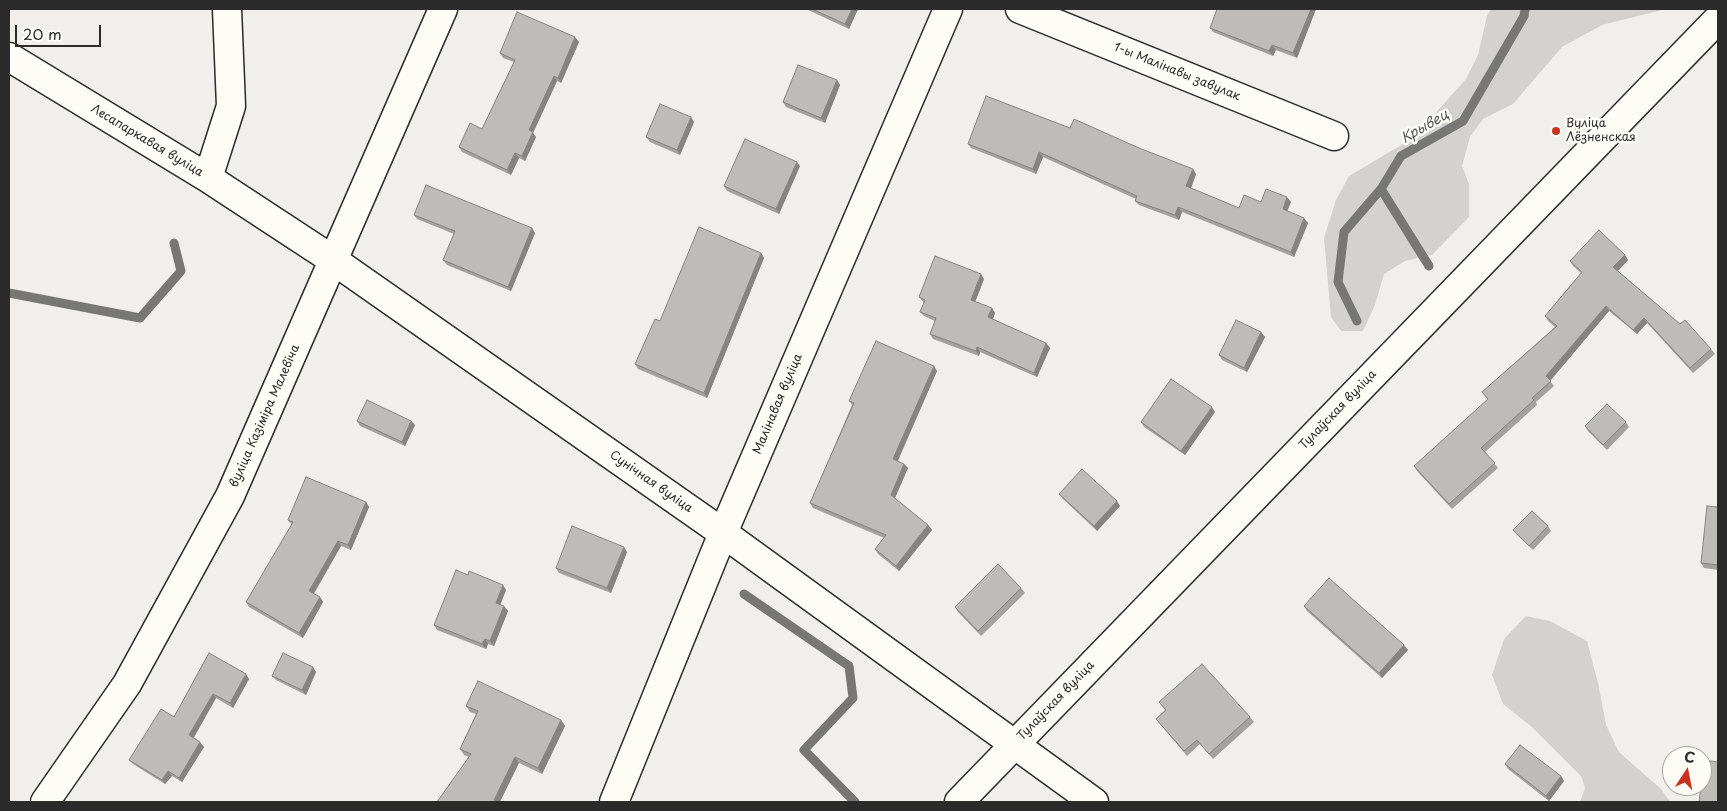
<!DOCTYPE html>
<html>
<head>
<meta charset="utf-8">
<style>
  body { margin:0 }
  #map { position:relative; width:1727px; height:811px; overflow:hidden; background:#f0efeb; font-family:"Playpen Sans",sans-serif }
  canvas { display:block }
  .frame { position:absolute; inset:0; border:10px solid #2b2b2b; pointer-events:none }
  .north { position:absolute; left:1662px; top:746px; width:50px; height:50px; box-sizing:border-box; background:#fdfcf7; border:1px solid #a9a8a5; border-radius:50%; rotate:11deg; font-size:14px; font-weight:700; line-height:20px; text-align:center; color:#2b2b2b }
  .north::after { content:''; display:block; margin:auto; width:18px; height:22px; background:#c8321e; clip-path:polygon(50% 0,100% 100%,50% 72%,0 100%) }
  .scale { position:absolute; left:15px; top:25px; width:86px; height:22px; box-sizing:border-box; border:2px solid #2b2b2b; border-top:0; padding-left:6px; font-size:15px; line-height:18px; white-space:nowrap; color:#2b2b2b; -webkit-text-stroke:4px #fdfcf7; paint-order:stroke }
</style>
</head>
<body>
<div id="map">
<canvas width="1727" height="811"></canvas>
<div class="frame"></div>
<div class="north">С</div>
<div class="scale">20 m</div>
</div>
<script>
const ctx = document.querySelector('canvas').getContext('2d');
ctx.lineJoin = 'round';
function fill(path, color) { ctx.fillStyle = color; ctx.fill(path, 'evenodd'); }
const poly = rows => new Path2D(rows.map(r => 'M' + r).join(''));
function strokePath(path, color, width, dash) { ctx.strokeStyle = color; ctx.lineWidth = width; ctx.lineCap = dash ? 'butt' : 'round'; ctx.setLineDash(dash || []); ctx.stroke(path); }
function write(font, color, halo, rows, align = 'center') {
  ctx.font = font + ' "Playpen Sans",sans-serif'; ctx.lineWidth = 5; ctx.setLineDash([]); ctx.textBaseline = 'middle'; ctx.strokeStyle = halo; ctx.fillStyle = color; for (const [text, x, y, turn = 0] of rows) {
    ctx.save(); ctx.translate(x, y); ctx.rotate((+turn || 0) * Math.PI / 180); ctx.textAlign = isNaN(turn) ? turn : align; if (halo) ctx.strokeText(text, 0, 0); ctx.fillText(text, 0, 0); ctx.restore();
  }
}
const green = poly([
  [1491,9,1666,9,1602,25,1562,47,1513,104,1483,119,1470,137,1462,166,1469,184,1469,217,1432,255,1405,261,1384,274,1375,305,1363,331,1341,331,1331,317,1324,238,1336,200,1349,176,1413,138,1466,79,1478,55,1487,16],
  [1526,616,1550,621,1587,641,1598,683,1606,725,1619,752,1661,789,1670,802,1580,802,1585,788,1581,776,1532,727,1503,704,1492,675,1504,639]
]);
const stream = poly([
  [1429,266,1381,189,1401,156,1463,121,1524,16,1525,9],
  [9,293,140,318,181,271,174,243],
  [1357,321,1338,282,1344,232,1381,189],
  [744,594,849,666,853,698,804,750,855,802]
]);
const minor = poly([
  [1020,9,1334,136],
  [9,57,208,178,333,260,723,533,1094,802],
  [208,178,231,106,227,9],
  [45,802,127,684,230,496,443,9],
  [614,802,723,533,948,9]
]);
const major = poly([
  [959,802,1718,19]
]);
const wall = poly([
  [807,9,858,9,849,29,808,10],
  [1316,9,1297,58,1276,50,1273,56,1213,32,1210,28],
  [579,42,561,83,557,81,533,133,536,137,525,161,519,158,511,175,462,152,459,147,482,129,514,62,503,58,500,53],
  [837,80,840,85,825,123,786,107,783,102],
  [694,122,680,155,650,142,646,137],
  [1070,128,1196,174,1191,188,1239,208,1261,202,1291,202,1287,211,1308,223,1294,257,1182,212,1179,220,1139,205,1135,201,1136,199,1043,157,1036,174,971,148,968,144],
  [800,166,779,214,727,191,724,186],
  [414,215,532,228,535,233,511,291,447,265,443,260,454,234,417,219],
  [761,253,764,258,707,398,638,369,635,364],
  [1625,255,1628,260,1618,271,1680,324,1711,349,1715,354,1693,373,1647,323,1637,334,1609,311,1550,381,1554,386,1536,402,1537,405,1485,452,1498,468,1452,509,1417,471,1414,466,1488,399,1482,392,1555,327,1548,321,1545,316,1581,273,1573,266,1570,261],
  [984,279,975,302,995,313,993,319,1046,343,1050,348,1037,377,980,352,979,356,933,339,930,334,935,321,924,316,920,312,924,303,919,297],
  [1261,332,1265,337,1247,372,1222,360,1219,355],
  [937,371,898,461,908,468,895,498,928,525,932,530,899,571,878,554,875,549,884,538,813,508,810,503,852,405,849,401],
  [1215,412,1185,455,1144,427,1141,422],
  [357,421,411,421,415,425,405,446,360,426],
  [1626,422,1629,427,1607,450,1588,431,1585,426],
  [1059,494,1120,506,1097,531,1063,499],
  [366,502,369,507,351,550,341,546,314,594,320,597,323,602,303,638,249,607,246,602,292,525,288,520],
  [1718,507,1718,570,1704,568,1701,563],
  [1548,526,1551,531,1533,550,1517,535,1513,530],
  [627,552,611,593,559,573,556,568],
  [1021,588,1025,593,981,636,958,612,955,607],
  [506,590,500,605,504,606,508,611,494,646,488,644,486,649,437,630,434,625],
  [1304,606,1408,650,1382,678,1307,611],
  [209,653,249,679,233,708,216,698,194,737,204,747,182,782,172,776,165,784,133,764,129,760,174,717],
  [316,672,306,695,276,680,272,676],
  [1159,702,1250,717,1254,722,1213,759,1200,744,1187,756,1156,719,1165,710],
  [466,706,561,720,565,726,542,774,519,763,469,757,464,755,460,749,476,714,470,712],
  [1505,764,1561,776,1564,781,1549,801,1508,769]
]);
const shadedWall = poly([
  [852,9,858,9,849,29,845,24],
  [1311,9,1316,9,1297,58,1293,53],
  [575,37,579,42,561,83,558,78],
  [1272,45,1276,50,1273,56,1269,51],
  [554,76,557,81,533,133,536,137,525,161,522,156,529,130],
  [837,80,840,85,825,123,821,118],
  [691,117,694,122,680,155,677,150],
  [1039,152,1043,157,1036,174,1033,169],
  [515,153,519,158,511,175,507,170],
  [797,162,800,166,779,214,776,209],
  [1193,169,1196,174,1190,191,1186,186],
  [1287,197,1291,202,1286,214,1283,209],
  [1178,207,1182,212,1179,220,1175,215],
  [1304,218,1308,223,1294,257,1291,252],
  [532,228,535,233,511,291,508,287],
  [761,253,764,258,707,398,704,393],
  [1625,255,1628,260,1617,272,1613,267],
  [981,274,984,279,974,305,971,300],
  [1606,306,1609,311,1550,381,1546,376],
  [992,308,995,313,992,322,988,317],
  [1644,318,1647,323,1637,334,1633,330],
  [1261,332,1265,337,1247,372,1244,368],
  [1046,343,1050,348,1037,377,1034,373],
  [977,347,980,352,979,356,976,351],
  [934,366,937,371,896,464,893,459],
  [1212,407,1215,412,1185,455,1181,451],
  [411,421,415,425,405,446,402,442],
  [904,464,908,468,894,500,891,495],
  [1117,501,1120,506,1097,531,1094,526],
  [366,502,369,507,351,550,348,545],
  [928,525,932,530,899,571,896,566],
  [338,541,341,546,312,596,309,591],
  [624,547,627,552,611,593,607,588],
  [503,585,506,590,499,608,496,603],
  [320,597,323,602,303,638,299,633],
  [504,606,508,611,494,646,490,641],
  [485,639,488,644,486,649,482,644],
  [1404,645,1408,650,1382,678,1379,673],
  [313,667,316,672,306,695,302,690],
  [246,674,249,679,233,708,230,703],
  [213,694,216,698,193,739,189,735],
  [561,720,565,726,542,774,538,768],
  [200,742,204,747,182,782,179,778],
  [515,757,519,763,500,802,496,802,494,800],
  [168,771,172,776,165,784,162,780],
  [1561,776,1564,781,1549,801,1546,796]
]);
const building = poly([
  [812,9,852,9,845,24,812,9],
  [1217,9,1311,9,1293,53,1272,45,1269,51,1210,28,1217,9],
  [517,12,575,37,558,78,554,76,529,130,533,132,522,156,515,153,507,170,459,147,470,123,482,129,515,60,500,53,517,12],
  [798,65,837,80,821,118,783,102,798,65],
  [986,96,1070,128,1074,119,1139,148,1193,169,1186,186,1239,208,1244,195,1261,202,1266,189,1287,197,1283,209,1304,218,1291,252,1178,207,1175,215,1135,201,1137,196,1039,152,1033,169,968,144,986,96],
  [660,104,691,117,677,150,646,137,660,104],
  [745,139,797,162,776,209,724,186,745,139],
  [426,185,532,228,508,287,443,260,455,231,414,215,426,185],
  [699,227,761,253,704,393,635,364,655,319,660,321,699,227],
  [1599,230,1625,255,1613,267,1680,324,1685,320,1711,349,1690,368,1644,318,1633,330,1606,306,1546,376,1551,381,1532,398,1534,400,1481,448,1495,463,1449,504,1414,466,1488,399,1482,392,1557,326,1545,316,1582,272,1570,261,1599,230],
  [935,256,981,274,971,300,992,308,988,317,1046,343,1034,373,977,347,976,351,930,334,936,318,920,312,925,300,919,297,935,256],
  [1236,320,1261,332,1244,368,1219,355,1236,320],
  [876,341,934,366,893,459,904,464,891,495,928,525,896,566,875,549,886,535,810,503,854,403,849,401,876,341],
  [1171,379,1212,407,1181,451,1141,422,1171,379],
  [367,400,411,421,402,442,357,421,367,400],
  [1607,404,1626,422,1603,445,1585,426,1607,404],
  [1082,469,1117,501,1094,526,1059,494,1082,469],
  [306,477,366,502,348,545,338,541,309,591,320,597,299,633,246,602,293,522,288,520,306,477],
  [1707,506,1718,507,1718,565,1701,563,1707,506],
  [1532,511,1548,526,1529,546,1513,530,1532,511],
  [572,526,624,547,607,588,556,568,572,526],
  [998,564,1021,588,978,631,955,607,998,564],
  [456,570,468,575,469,571,503,585,496,603,504,606,490,641,485,639,482,644,434,625,456,570],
  [1329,578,1404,645,1379,673,1304,606,1329,578],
  [209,653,246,674,230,703,213,694,189,735,200,742,179,778,168,771,162,780,129,760,161,709,174,717,209,653],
  [283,653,313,667,302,690,272,676,283,653],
  [1202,664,1250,717,1209,754,1197,740,1184,751,1156,719,1166,710,1159,702,1202,664],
  [478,681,561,720,538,768,515,757,494,800,498,802,437,802,471,754,460,749,478,711,466,706,478,681],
  [1520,745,1561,776,1546,796,1505,764,1520,745],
  [1703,760,1718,762,1718,802,1699,802,1701,786,1702,786,1703,760]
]);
const markers = [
  [1556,131,5,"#c8321e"]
];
const streetNames = [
  ["1-ы Малінавы завулак",1177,72,22],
  ["Лесапаркавая вуліца",147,141,31],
  ["Малінавая вуліца",778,404,-67],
  ["Тулаўская вуліца",1338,410,-46],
  ["вуліца Казіміра Малевіча",265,416,-66],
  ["Сунічная вуліца",651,482,35],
  ["Тулаўская вуліца",1056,701,-46]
];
const poiNames = [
  ["Вуліца",1566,124],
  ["Лёзненская",1566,138]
];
const waterNames = [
  ["Крывец",1425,127,-30]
];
fill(green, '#d3d2cf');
strokePath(stream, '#777775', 9);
strokePath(minor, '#2b2b2b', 31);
strokePath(major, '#2b2b2b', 31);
strokePath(minor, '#fdfcf7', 28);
strokePath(major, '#fdfcf7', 28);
fill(wall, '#a3a29e');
fill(shadedWall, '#848481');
fill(building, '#bdbcb8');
strokePath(building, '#848481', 1);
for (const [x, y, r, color] of markers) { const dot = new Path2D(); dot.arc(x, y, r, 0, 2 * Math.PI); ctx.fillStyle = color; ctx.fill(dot); strokePath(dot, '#fdfcf7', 2); }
write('12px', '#2b2b2b', '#fdfcf7', streetNames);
write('12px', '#2b2b2b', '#fdfcf7', poiNames, 'left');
write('italic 14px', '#575756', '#fdfcf7', waterNames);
</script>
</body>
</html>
